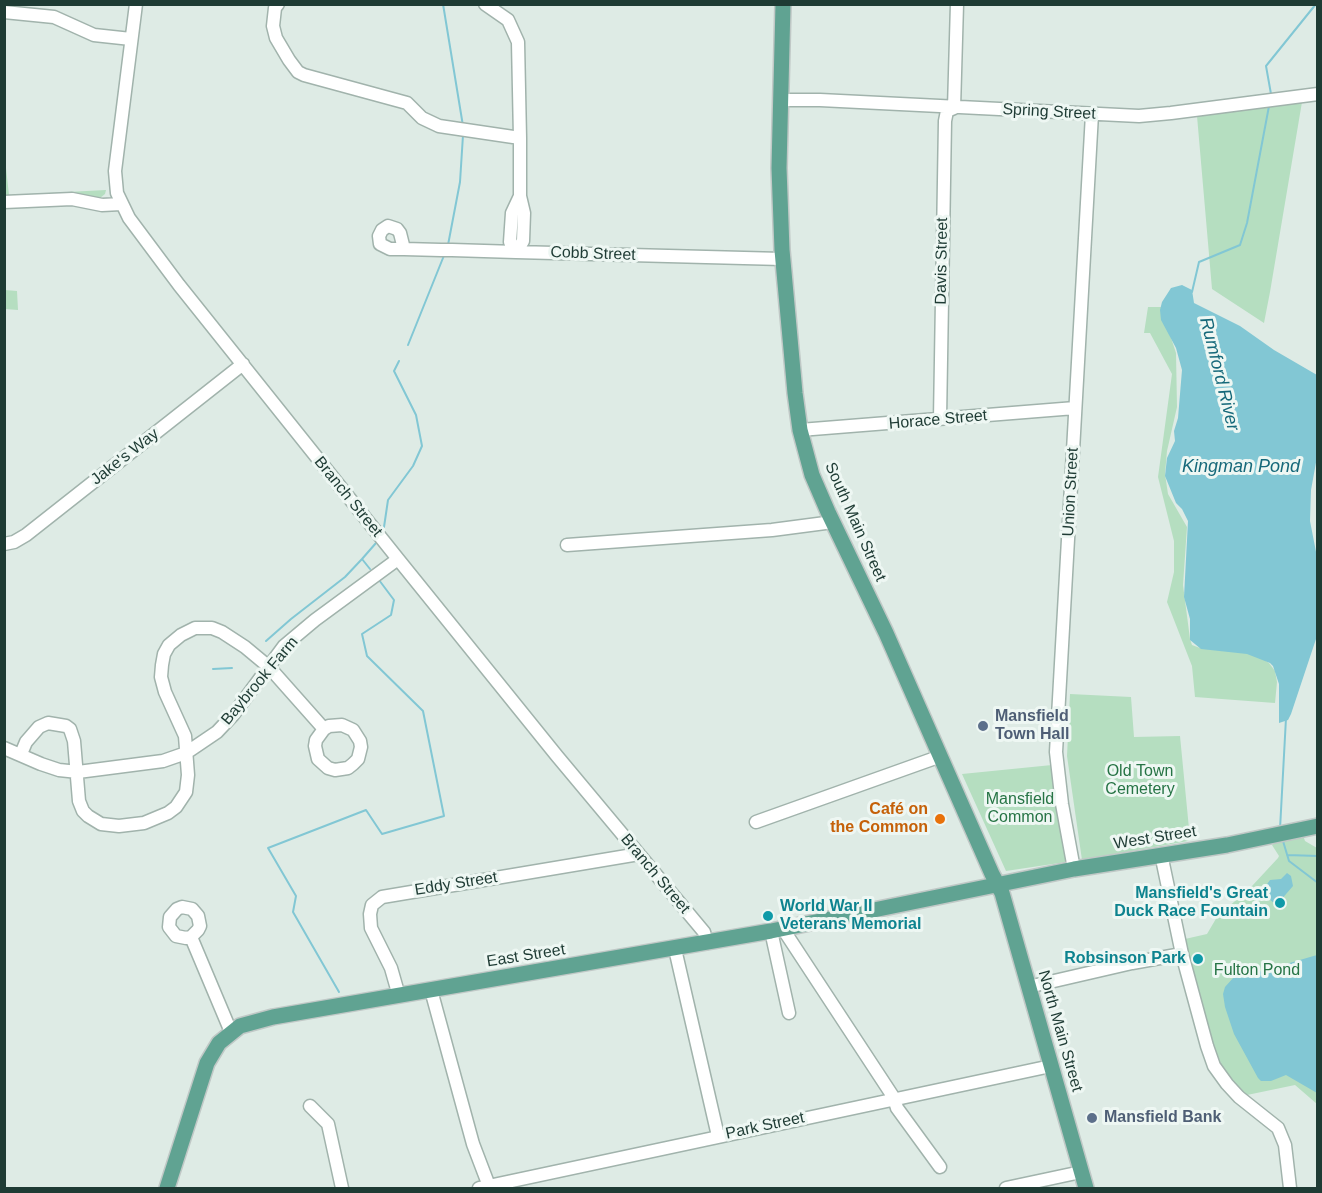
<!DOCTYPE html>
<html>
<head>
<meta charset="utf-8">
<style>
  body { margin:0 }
  #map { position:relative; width:1322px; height:1193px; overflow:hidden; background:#deebe5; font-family:Arial,sans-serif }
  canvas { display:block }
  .frame { position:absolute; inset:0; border:6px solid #1e3b34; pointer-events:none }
</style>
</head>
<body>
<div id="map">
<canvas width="1322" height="1193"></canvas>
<div class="frame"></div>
</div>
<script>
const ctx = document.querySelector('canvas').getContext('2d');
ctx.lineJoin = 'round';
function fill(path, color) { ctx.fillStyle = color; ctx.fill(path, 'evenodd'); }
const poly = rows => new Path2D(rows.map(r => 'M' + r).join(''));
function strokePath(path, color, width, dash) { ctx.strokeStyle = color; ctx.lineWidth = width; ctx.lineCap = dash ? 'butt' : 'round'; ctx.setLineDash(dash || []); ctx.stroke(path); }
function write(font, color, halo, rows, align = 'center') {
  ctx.font = font + ' Arial,sans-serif'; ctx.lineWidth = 6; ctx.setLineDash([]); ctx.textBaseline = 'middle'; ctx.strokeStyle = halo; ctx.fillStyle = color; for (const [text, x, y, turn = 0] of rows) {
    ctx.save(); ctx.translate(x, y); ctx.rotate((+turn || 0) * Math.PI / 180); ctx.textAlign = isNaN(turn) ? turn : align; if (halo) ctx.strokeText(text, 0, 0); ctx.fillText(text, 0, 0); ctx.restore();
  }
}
const green = poly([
  [1302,102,1270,292,1264,323,1212,289,1197,116],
  [4,150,9,195,106,190,105,194,100,198,81,194,5,198],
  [5,290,17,291,18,310,5,309],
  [1148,307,1161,307,1176,353,1177,407,1167,451,1165,474,1168,494,1187,527,1183,585,1190,639,1192,645,1200,648,1240,650,1262,658,1269,663,1275,671,1277,682,1275,703,1195,697,1192,666,1167,602,1174,572,1174,541,1158,477,1172,374,1150,333,1144,333],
  [1070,694,1131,697,1134,737,1180,736,1190,839,1188,841,1082,860,1067,756],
  [1052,765,1066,862,1006,871,962,774],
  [1303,835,1305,841,1317,848,1317,1104,1295,1085,1247,1095,1235,1083,1222,1066,1214,1047,1185,939,1207,934,1217,917,1252,886,1278,858,1279,856,1272,845,1274,843]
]);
const water = poly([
  [1182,285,1192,290,1194,303,1240,326,1274,350,1317,375,1317,457,1311,490,1310,521,1317,557,1317,636,1291,714,1288,720,1279,723,1279,684,1273,666,1270,663,1247,654,1201,649,1190,640,1190,619,1184,597,1188,521,1182,509,1176,503,1165,476,1167,458,1175,441,1174,431,1178,418,1182,370,1176,348,1161,320,1160,310,1162,302,1171,288],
  [1287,873,1291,876,1293,886,1280,901,1275,904,1267,897,1265,887,1270,880,1281,879],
  [1317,955,1318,955,1317,1093,1286,1075,1271,1081,1261,1081,1258,1078,1234,1034,1225,1007,1223,994,1225,987,1234,977,1262,971]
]);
const stream = poly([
  [443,4,463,126],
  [1271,94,1266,66,1316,4],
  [448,245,460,182,463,135],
  [1192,292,1199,262,1240,245,1247,223,1269,106],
  [408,345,445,253],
  [384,527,388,500,413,466,422,446,416,415,394,371,399,361],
  [370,569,362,559,376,543],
  [266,641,291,619,345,577,362,559],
  [213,669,232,668],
  [1280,829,1286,718],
  [1283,841,1289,861,1318,883],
  [1287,855,1318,856],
  [339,992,293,912,296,896,268,848,366,810,382,834,444,816,423,711,367,656,362,634,391,615,394,600,379,580]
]);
const minor = poly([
  [136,4,115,171,117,193,129,218,179,285,398,559,557,756,704,932,707,943],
  [278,4,275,8,273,26,276,38,289,60,298,72,304,75,407,103,422,118,439,126,520,138,520,196,524,213,523,241,516,252,510,242,512,213,520,196],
  [485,4,508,20,518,42,520,138],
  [4,12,54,17,94,35,131,39],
  [780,100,820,100,1139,116,1171,113,1318,94],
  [4,202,72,199,102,205,121,204],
  [404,249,400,233,397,229,388,226,382,230,379,236,380,244,390,249,404,249,441,250,452,250,516,252,782,259],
  [940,419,945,121,947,111,954,108,957,4],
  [800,430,1075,408],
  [4,544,14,542,26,535,243,364],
  [567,545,772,530,833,522],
  [4,748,41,764,59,770,78,772,163,761,186,753,217,732,233,715,284,646,315,620,398,559],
  [21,754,26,742,39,727,48,723,66,726,70,729,74,741,79,801,83,811,88,816,101,824,119,826,144,823,168,813,176,807,186,792,188,775,185,736,165,692,161,677,162,665,164,654,169,645,181,635,195,628,212,628,222,632,245,647,269,667,324,729,329,726,342,725,353,730,360,741,361,747,358,759,353,764,348,768,335,770,328,768,318,759,315,746,316,740,324,729],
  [756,822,941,756],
  [1161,854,1182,954,1207,1046,1214,1066,1227,1084,1239,1097,1278,1128,1285,1145,1290,1188],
  [1074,869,1062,804,1056,752,1092,114],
  [783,929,894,1098,897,1108,940,1167],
  [771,931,789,1013],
  [191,937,186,938,176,936,169,927,170,917,177,909,182,907,192,909,198,916,200,926,198,930,191,937,231,1032],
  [675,949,718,1136],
  [1028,987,1132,963,1182,954],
  [431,990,473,1144,489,1186],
  [399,996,391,968,371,928,370,914,372,905,382,897,639,854],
  [310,1106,328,1124,342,1188],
  [479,1188,1051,1066],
  [1006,1188,1081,1172]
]);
const major = poly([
  [783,4,779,168,782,250,795,393,800,430,812,475,828,512,886,633,992,874,1002,893,1086,1188],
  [167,1188,207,1063,219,1043,240,1026,273,1017,771,931,1074,869,1227,845,1318,826]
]);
const markers = [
  [983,726,6,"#5c6f8a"],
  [940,819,6,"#e8710a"],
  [1280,903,6,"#0f9aa8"],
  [768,916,6,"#0f9aa8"],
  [1198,959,6,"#0f9aa8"],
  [1092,1118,6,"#5c6f8a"]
];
const streetNames = [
  ["Spring Street",1049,112,3],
  ["Cobb Street",593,254,2],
  ["Davis Street",942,261,-89],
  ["Horace Street",938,420,-5],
  ["Jake's Way",125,457,-38],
  ["Union Street",1071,492,-87],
  ["Branch Street",348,497,51],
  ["South Main Street",855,522,66],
  ["Baybrook Farm",260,681,-50],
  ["West Street",1155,838,-9],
  ["Branch Street",655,874,50],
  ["Eddy Street",456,884,-9],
  ["East Street",526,956,-9],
  ["North Main Street",1060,1031,74],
  ["Park Street",765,1126,-12]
];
const serviceNames = [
  ["Mansfield",995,717],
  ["Town Hall",995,735],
  ["Mansfield Bank",1104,1118]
];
const parkNames = [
  ["Old Town",1140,772],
  ["Cemetery",1140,790],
  ["Mansfield",1020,800],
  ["Common",1020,818],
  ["Fulton Pond",1257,971]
];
const foodNames = [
  ["Café on",928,810],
  ["the Common",928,828]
];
const cultureNames = [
  ["Mansfield's Great",1268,894],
  ["Duck Race Fountain",1268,912],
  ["World War II",780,907,"left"],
  ["Veterans Memorial",780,925,"left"],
  ["Robsinson Park",1186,959]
];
const waterNames = [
  ["Rumford River",1219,374,76],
  ["Kingman Pond",1241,467]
];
fill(green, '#b5dec0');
fill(water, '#82c7d4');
strokePath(stream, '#82c7d4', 2);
strokePath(minor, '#a1b3ac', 15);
strokePath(major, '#c0c8c6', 18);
strokePath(minor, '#fff', 12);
strokePath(major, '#60a392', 15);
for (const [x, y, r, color] of markers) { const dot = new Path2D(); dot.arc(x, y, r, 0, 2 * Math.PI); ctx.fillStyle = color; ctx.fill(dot); strokePath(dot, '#eef7f3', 2); }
write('16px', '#1e3b34', '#eef7f3', streetNames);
write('bold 16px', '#4e5e75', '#eef7f3', serviceNames, 'left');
write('16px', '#267445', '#eef7f3', parkNames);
write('bold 16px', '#c56008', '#eef7f3', foodNames, 'right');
write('bold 16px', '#0d838f', '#eef7f3', cultureNames, 'right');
write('italic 18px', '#16697a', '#eef7f3', waterNames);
</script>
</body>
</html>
